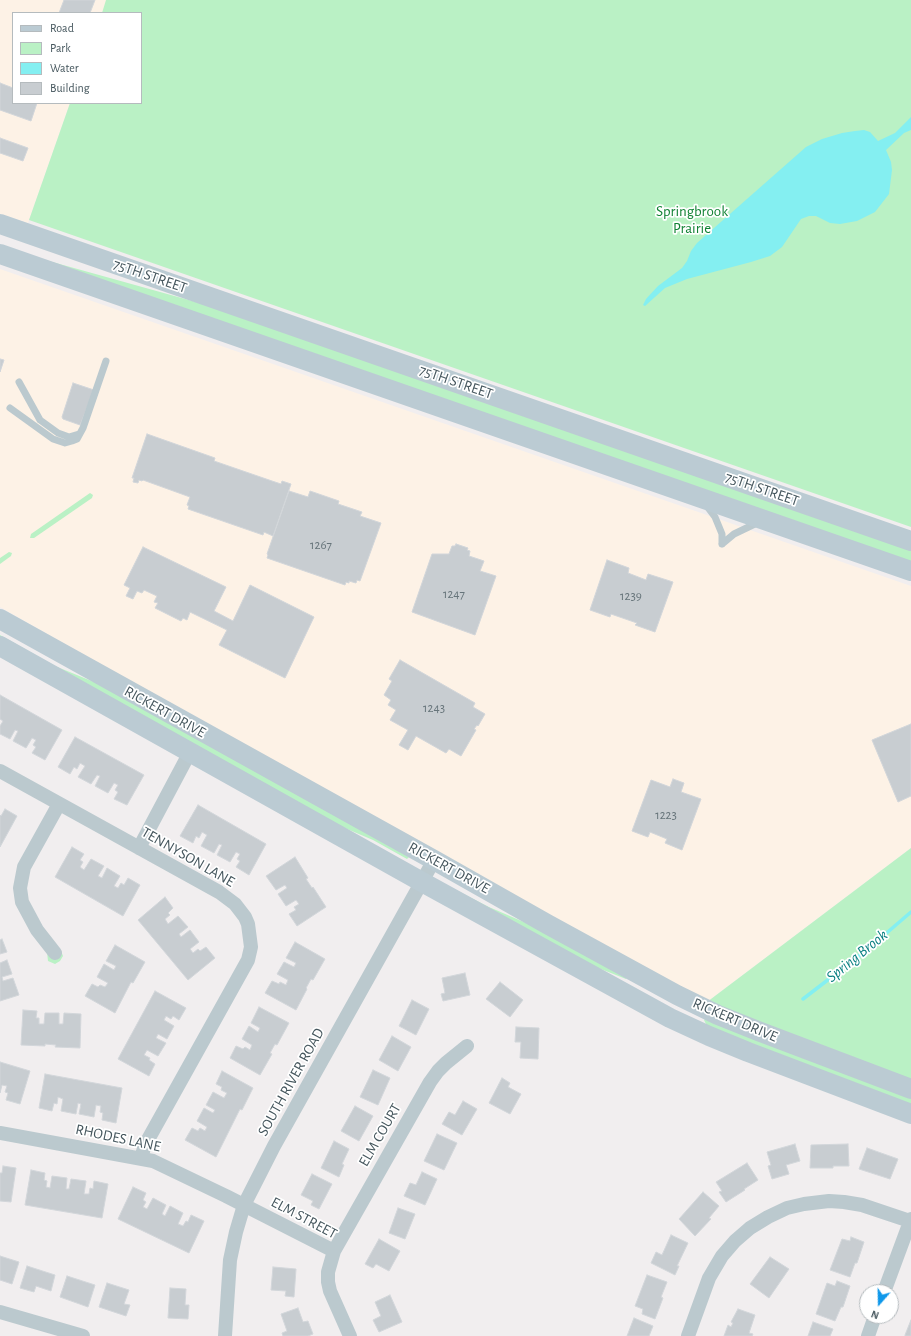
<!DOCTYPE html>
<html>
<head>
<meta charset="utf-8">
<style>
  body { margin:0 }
  #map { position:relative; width:911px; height:1336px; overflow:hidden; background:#f1eeef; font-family:"Alegreya Sans",sans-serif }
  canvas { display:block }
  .legend { position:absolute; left:12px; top:12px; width:130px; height:92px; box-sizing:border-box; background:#fff; border:1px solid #b5bbbe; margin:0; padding:5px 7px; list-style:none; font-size:12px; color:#45565d }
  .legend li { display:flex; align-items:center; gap:8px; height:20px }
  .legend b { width:20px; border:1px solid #b5bbbe }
  .north { position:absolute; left:859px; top:1284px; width:40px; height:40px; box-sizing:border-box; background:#fff; border:1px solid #b5bbbe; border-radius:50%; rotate:200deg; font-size:11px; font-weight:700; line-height:16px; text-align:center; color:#45565d }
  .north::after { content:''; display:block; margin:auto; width:14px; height:18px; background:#0f98ea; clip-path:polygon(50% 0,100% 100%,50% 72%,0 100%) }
</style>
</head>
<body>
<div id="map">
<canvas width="911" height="1336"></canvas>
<ul class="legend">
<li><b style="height:5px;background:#bbcbd3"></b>Road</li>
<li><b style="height:11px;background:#baf1c5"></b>Park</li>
<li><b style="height:11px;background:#84eff1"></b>Water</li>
<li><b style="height:11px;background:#c8cdd1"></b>Building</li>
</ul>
<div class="north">N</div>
</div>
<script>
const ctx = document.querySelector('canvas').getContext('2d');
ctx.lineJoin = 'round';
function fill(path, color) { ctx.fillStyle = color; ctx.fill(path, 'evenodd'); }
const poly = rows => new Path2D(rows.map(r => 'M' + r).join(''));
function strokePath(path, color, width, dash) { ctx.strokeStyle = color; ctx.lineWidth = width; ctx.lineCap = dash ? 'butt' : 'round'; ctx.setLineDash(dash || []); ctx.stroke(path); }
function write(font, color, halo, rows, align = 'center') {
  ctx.font = font + ' "Alegreya Sans",sans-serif'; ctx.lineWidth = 3.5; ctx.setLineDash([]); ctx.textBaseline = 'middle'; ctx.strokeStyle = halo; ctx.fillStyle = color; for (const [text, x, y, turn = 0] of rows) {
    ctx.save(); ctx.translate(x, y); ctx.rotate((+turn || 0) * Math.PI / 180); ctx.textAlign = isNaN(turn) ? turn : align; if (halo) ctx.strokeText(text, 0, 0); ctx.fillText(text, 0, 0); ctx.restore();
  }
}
const commercial = poly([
  [0,0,107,0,102,13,13,13,13,103,70,103,28,223,0,214],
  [0,269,911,586,911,848,707,1002,284,769,0,607]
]);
const green = poly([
  [106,0,911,0,911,527,29,220,70,103,141,103,141,13,102,13],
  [38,258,232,312,911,548,911,564],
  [90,493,93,495,92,498,34,538,30,538,31,534],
  [9,552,12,553,11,556,0,564,0,558],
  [0,635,55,666,111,689,409,857,407,859,373,840,314,815,0,639],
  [911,848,911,1080,707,1002],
  [450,887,489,907,540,929,627,977,626,979,568,956],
  [61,951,63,956,60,961,55,964,48,961,47,952],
  [706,1018,911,1098,911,1107,707,1026,704,1020]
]);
const water = poly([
  [911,117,911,130,904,133,886,150,891,162,892,170,889,194,875,212,857,221,840,224,830,223,816,216,809,216,801,219,782,247,770,256,751,262,687,279,665,288,645,306,643,305,646,299,658,286,682,268,687,261,691,251,697,243,806,147,822,139,842,133,855,131,864,130,870,132,878,141,895,133]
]);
const stream = poly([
  [803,999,868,949,911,912]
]);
const building = poly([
  [64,0,95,0,90,13,59,13,64,0],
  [0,83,13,88,13,103,37,103,31,121,0,110,0,83],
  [0,138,28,148,23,161,0,153,0,138],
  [0,359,4,360,0,372,0,359],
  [73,383,94,390,80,425,63,419,62,417,73,383],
  [147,434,215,458,214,461,272,481,281,484,282,481,291,484,273,536,264,532,263,535,188,509,189,506,187,505,190,497,143,480,142,481,139,480,138,483,133,482,134,478,132,478,147,434],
  [289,491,308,497,310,491,339,501,338,504,362,512,360,516,381,523,360,581,357,580,356,583,349,581,349,583,346,582,345,585,267,558,268,555,267,554,289,491],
  [456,544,468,548,467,550,470,551,469,556,484,561,480,571,496,576,475,635,412,612,432,554,449,554,452,546,455,546,456,544],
  [143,547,226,587,214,611,233,621,250,585,314,617,285,678,219,645,227,630,190,612,187,620,183,618,181,621,155,608,158,603,154,602,157,596,144,590,142,593,137,591,133,599,126,596,130,588,124,585,143,547],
  [607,560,629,568,628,573,646,580,648,574,673,582,655,632,635,625,637,623,611,614,610,617,590,610,607,560],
  [400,660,475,703,473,707,485,714,478,726,477,725,474,729,476,730,461,756,449,749,446,753,416,736,408,750,399,745,408,730,390,720,396,710,388,705,391,700,384,695,392,681,389,679,400,660],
  [0,695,62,730,45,760,32,753,36,747,33,745,36,740,32,738,26,748,13,741,18,731,15,730,10,739,0,734,0,726,3,721,0,719,0,695],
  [911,724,911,796,898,802,872,740,911,724],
  [75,737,144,775,127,805,114,799,118,792,115,790,118,785,114,783,108,793,95,786,100,776,97,775,91,784,78,777,85,766,80,763,77,769,74,767,70,774,58,767,75,737],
  [673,779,684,783,681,792,701,799,682,850,665,843,667,839,650,832,648,837,632,831,651,780,670,787,673,779],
  [198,805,266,844,249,875,236,867,240,861,237,859,240,854,236,852,230,862,217,855,222,845,219,844,214,853,201,846,207,835,202,832,199,838,196,836,193,843,180,836,198,805],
  [5,809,17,816,0,847,0,815,1,816,5,809],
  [72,847,84,854,80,860,83,862,80,867,84,870,91,859,104,866,98,876,102,878,107,868,120,876,114,886,118,888,121,883,124,885,128,878,140,885,123,916,55,877,72,847],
  [295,857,308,878,306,879,312,888,313,887,326,907,297,926,289,914,296,910,294,907,299,904,296,900,286,906,278,894,287,888,285,885,276,890,266,876,295,857],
  [165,897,173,908,168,913,170,915,165,919,168,924,178,916,188,927,179,934,181,937,190,930,199,942,190,949,193,953,198,949,200,951,206,947,215,958,188,980,138,920,165,897],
  [2,939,7,952,0,954,0,940,2,939],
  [295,942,325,959,313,980,311,979,306,988,307,989,296,1010,265,993,272,981,279,984,280,982,286,985,288,980,277,974,284,962,294,967,296,963,286,958,295,942],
  [115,945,145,962,133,983,131,982,115,1013,85,996,92,984,98,987,100,985,105,987,108,983,97,977,104,964,114,970,116,966,106,961,115,945],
  [7,960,12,974,2,977,3,981,13,978,19,995,0,1001,0,963,7,960],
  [465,973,470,995,443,1001,441,994,445,993,442,978,465,973],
  [500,982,523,1000,510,1017,486,999,500,982],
  [155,991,186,1008,179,1020,173,1016,171,1019,166,1016,164,1020,174,1026,167,1039,158,1034,156,1038,166,1043,158,1056,147,1050,144,1055,150,1058,149,1060,155,1064,149,1076,118,1059,155,991],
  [412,1000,429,1009,416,1035,399,1026,412,1000],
  [259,1007,289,1023,277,1045,275,1044,270,1053,272,1054,260,1075,230,1058,236,1046,243,1049,245,1047,250,1050,252,1045,242,1039,249,1026,258,1032,260,1028,251,1023,259,1007],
  [23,1010,37,1011,36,1018,39,1018,39,1024,44,1024,45,1013,59,1013,59,1024,63,1024,64,1013,81,1014,80,1048,55,1047,56,1045,45,1044,45,1046,21,1045,23,1010],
  [516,1027,539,1028,538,1059,520,1058,521,1042,515,1042,516,1027],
  [392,1036,411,1047,398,1071,379,1060,392,1036],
  [0,1062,30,1071,20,1104,6,1100,8,1093,5,1092,7,1086,2,1085,0,1093,0,1062],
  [373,1070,390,1078,378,1105,360,1097,373,1070],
  [222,1071,253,1088,242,1110,240,1109,216,1157,185,1140,192,1128,198,1131,200,1128,205,1131,207,1127,197,1121,204,1108,213,1113,215,1110,206,1105,213,1092,224,1098,227,1093,221,1090,222,1087,216,1084,222,1071],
  [45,1074,122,1088,116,1123,102,1120,103,1113,100,1112,101,1106,96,1105,94,1117,79,1114,81,1104,78,1103,76,1114,61,1111,63,1099,58,1097,57,1104,54,1103,52,1111,39,1108,45,1074],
  [502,1078,510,1083,508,1087,521,1094,510,1114,489,1103,502,1078],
  [463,1101,477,1109,462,1135,442,1124,449,1112,455,1115,463,1101],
  [355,1106,373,1116,359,1141,341,1131,355,1106],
  [437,1134,457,1143,444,1170,424,1161,437,1134],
  [334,1141,349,1149,342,1164,344,1165,339,1177,321,1168,334,1141],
  [795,1144,800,1161,786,1165,789,1174,772,1179,768,1166,771,1165,767,1152,795,1144],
  [848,1144,849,1166,833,1166,833,1168,810,1168,811,1145,848,1144],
  [867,1148,898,1159,890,1179,859,1169,867,1148],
  [747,1163,758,1180,744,1189,745,1190,726,1202,719,1192,722,1191,716,1182,747,1163],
  [3,1166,16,1168,11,1202,0,1201,0,1173,2,1173,3,1166],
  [31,1170,45,1173,44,1180,47,1181,46,1187,50,1188,52,1176,67,1178,66,1189,69,1189,71,1179,86,1181,84,1194,89,1194,90,1188,93,1189,94,1181,108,1184,102,1218,25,1205,31,1170],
  [422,1172,437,1179,425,1205,404,1196,410,1183,416,1185,422,1172],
  [312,1174,332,1184,319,1209,311,1205,313,1201,301,1195,312,1174],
  [133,1187,146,1193,143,1200,146,1202,143,1207,147,1209,153,1198,166,1205,162,1214,165,1216,170,1206,183,1213,178,1224,183,1226,186,1221,188,1222,191,1215,204,1221,189,1253,118,1219,133,1187],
  [703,1192,719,1206,709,1218,711,1219,695,1236,679,1219,703,1192],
  [398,1208,415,1214,405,1239,389,1233,398,1208],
  [671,1235,688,1243,677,1266,679,1266,675,1275,651,1263,656,1252,662,1255,671,1235],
  [851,1237,864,1242,857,1263,855,1263,850,1277,830,1270,842,1239,850,1241,851,1237],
  [379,1239,400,1251,389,1271,376,1264,373,1268,365,1264,379,1239],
  [0,1256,19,1262,12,1284,0,1280,0,1256],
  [770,1257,789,1269,769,1298,750,1284,770,1257],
  [27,1266,55,1275,51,1291,36,1286,34,1292,20,1288,27,1266],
  [273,1267,296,1269,294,1297,285,1296,286,1291,271,1290,273,1267],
  [647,1275,667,1282,661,1297,663,1298,655,1319,642,1314,643,1309,635,1306,647,1275],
  [67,1276,95,1285,88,1307,60,1297,67,1276],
  [837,1281,850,1286,843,1307,841,1307,835,1321,816,1314,827,1283,835,1286,837,1281],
  [107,1283,129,1290,124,1304,130,1305,126,1316,99,1307,107,1283],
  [170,1288,186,1289,185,1305,189,1305,188,1319,168,1318,170,1288],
  [390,1295,402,1322,379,1332,373,1320,381,1316,375,1302,390,1295],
  [298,1308,303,1322,308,1321,313,1334,308,1336,283,1336,282,1333,287,1331,281,1314,298,1308],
  [738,1309,755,1315,749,1333,753,1334,752,1336,724,1336,728,1325,731,1327,733,1323,731,1322,738,1309],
  [634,1318,653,1326,649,1336,627,1336,634,1318],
  [911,1320,911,1336,905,1336,905,1335,911,1320],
  [813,1322,833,1329,830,1336,808,1336,813,1322]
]);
const lane = poly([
  [19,382,40,420,58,433,69,437,79,434],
  [10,408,53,439,65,443,72,441,77,439,83,428,106,361],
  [706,505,715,517,722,534,722,544],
  [722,544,734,534,759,522]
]);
const street = poly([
  [0,771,219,892,235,904,245,917,248,924,251,947,248,960,145,1145,141,1158],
  [139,848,190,752],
  [55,953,37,930,22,902,20,888,24,867,59,804],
  [0,1133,153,1161,226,1196,334,1251],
  [884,1292,911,1219],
  [0,1312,83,1336],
  [225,1336,230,1260,236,1232,244,1205,274,1146,434,860],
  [350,1336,330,1291,328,1282,328,1272,334,1251,430,1082,438,1071,446,1063,467,1046],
  [688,1336,709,1278,722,1256,735,1241,750,1228,768,1217,787,1208,804,1204,829,1201,844,1202,862,1205,910,1221],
  [868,1336,875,1316]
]);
const secondary = poly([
  [0,224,911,541],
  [0,254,911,571],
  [0,619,434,860,547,924,677,995,718,1015,758,1031,911,1089],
  [0,646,422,882,670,1018,709,1036,748,1052,911,1114]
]);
const numberNames = [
  ["1267",321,545],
  ["1247",454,594],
  ["1239",631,596],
  ["1243",434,708],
  ["1223",666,815]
];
const parkNames = [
  ["Springbrook",692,211],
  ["Prairie",692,228]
];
const streetNames = [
  ["75TH STREET",150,276,19],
  ["75TH STREET",456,382,19],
  ["75TH STREET",762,489,19],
  ["RICKERT DRIVE",165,712,29],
  ["TENNYSON LANE",188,857,30],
  ["RICKERT DRIVE",449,868,29],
  ["RICKERT DRIVE",735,1020,23],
  ["SOUTH RIVER ROAD",291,1082,-61],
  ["ELM COURT",380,1135,-60],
  ["RHODES LANE",118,1138,12],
  ["ELM STREET",304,1218,28]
];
const waterNames = [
  ["Spring Brook",857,956,-39]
];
fill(commercial, '#fdf2e6');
fill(green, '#baf1c5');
fill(water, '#84eff1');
strokePath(stream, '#84eff1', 3.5);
fill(building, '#c8cdd1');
strokePath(building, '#d2d6da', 1);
strokePath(lane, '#bbc9ce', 7);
strokePath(street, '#bbc9ce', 14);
strokePath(secondary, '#bbcbd3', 20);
write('13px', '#66747a', null, numberNames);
write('15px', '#118234', '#fff', parkNames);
write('15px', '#45565d', '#fff', streetNames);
write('italic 16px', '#087f81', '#fff', waterNames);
</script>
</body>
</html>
